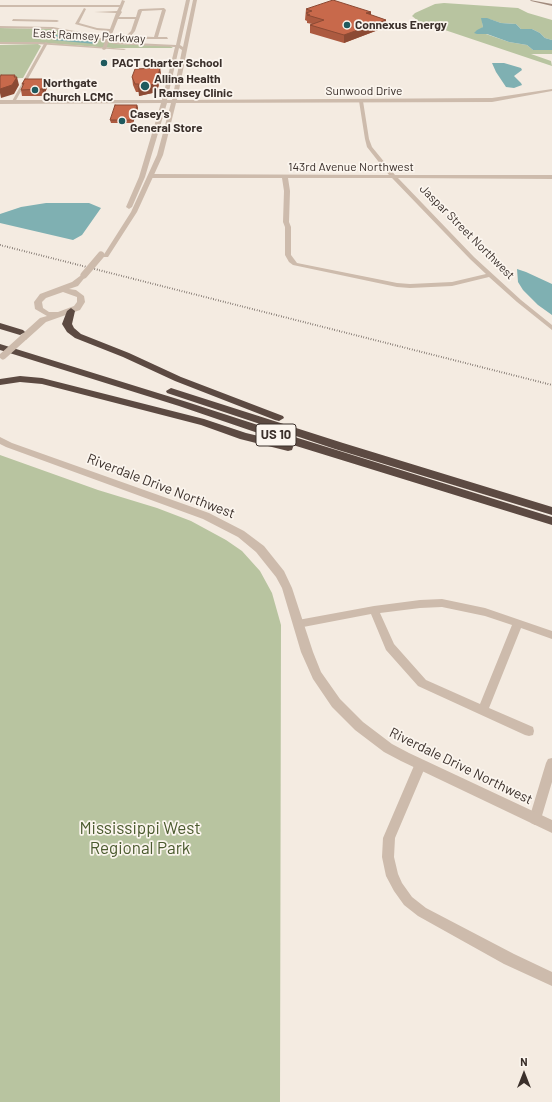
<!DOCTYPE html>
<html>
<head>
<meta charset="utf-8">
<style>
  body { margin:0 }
  #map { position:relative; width:552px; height:1102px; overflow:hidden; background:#f4ebe1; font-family:Barlow,sans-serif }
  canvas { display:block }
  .north { position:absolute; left:504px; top:1054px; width:40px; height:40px; -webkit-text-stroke:3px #fbf5ee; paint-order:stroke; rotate:0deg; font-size:11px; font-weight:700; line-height:16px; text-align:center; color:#3b302b }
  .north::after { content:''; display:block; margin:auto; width:14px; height:18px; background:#3b302b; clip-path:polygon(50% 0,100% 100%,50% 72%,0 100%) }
</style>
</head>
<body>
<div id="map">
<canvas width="552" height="1102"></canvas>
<div class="north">N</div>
</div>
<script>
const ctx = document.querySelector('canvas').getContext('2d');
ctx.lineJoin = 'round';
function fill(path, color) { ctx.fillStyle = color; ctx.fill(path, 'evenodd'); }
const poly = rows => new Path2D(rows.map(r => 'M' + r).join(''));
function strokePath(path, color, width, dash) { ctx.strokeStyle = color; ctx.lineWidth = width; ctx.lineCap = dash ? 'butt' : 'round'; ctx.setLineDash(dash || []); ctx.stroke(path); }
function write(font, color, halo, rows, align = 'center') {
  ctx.font = font + ' Barlow,sans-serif'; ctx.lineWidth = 3.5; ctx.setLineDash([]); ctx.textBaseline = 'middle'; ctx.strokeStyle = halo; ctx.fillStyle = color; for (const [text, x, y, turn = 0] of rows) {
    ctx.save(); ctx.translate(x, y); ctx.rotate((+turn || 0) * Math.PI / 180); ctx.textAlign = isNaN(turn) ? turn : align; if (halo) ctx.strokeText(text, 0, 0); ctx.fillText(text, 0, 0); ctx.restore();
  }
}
const green = poly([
  [444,3,518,8,528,13,552,20,552,40,545,38,540,33,532,29,521,29,516,24,501,23,489,19,482,21,483,27,477,34,486,34,509,42,527,45,533,50,552,50,552,54,531,54,551,61,552,66,430,25,423,25,412,16,415,13,435,4],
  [0,28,51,29,80,34,116,44,170,46,173,48,112,48,44,43,0,43],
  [38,44,41,46,23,78,0,79,0,45],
  [0,455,98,490,157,508,191,521,226,540,242,551,260,571,272,593,281,625,280,1102,0,1102]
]);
const water = poly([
  [481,18,487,18,501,23,516,24,521,29,532,29,540,33,545,38,552,40,552,50,533,50,527,45,509,42,487,34,477,34,474,33,477,30,483,27],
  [33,32,41,35,65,35,96,42,95,44,53,40,61,38,67,38,65,40,70,39,68,37,34,37],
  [492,63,504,63,521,68,522,70,514,76,521,83,522,85,514,88,506,87,496,72],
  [46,203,89,203,101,208,82,235,73,240,0,223,0,214,21,207],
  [517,269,526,272,552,284,552,315,538,305,523,290,518,282]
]);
const minor = poly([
  [122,0,125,1,121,11,122,12,119,17,136,17,138,10,140,9,164,8,166,10,158,37,167,37,168,39,144,39,111,36,106,49,104,50,102,49,109,31,97,30,75,24,84,8,86,9,79,23,97,28,110,29,116,13,94,12,117,11,119,7,0,7,0,5,120,5,122,0],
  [162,10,154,37,131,36,135,31,142,11,162,10],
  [118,19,135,19,131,31,127,35,112,34,118,19],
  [13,19,57,20,59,21,57,22,12,21,13,19],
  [45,42,48,43,15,102,11,103,45,42],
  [361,100,363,101,369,139,372,147,395,175,552,175,552,179,398,178,474,257,521,300,552,325,552,330,517,302,489,277,452,286,410,288,397,287,293,265,289,262,285,255,285,227,283,222,284,191,282,178,151,178,148,176,151,174,389,175,367,147,365,139,359,101,361,100],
  [288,178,392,178,470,259,486,274,452,282,410,284,397,283,297,263,291,255,291,227,289,222,290,191,288,178],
  [442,599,485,608,552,631,552,639,521,628,489,708,533,727,534,731,533,735,529,736,525,735,418,686,386,650,371,614,298,628,295,627,293,624,295,621,298,620,374,606,420,600,442,599],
  [442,607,485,616,512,625,480,704,426,680,394,644,380,613,420,608,442,607],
  [552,758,552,782,541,819,539,823,535,825,531,823,529,819,546,763,548,759,552,758],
  [420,760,424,761,426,765,395,838,394,857,398,874,402,883,412,897,426,908,514,954,552,972,552,986,504,964,418,916,404,905,394,891,386,876,382,857,383,838,416,761,420,760]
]);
const tertiary = poly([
  [186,0,190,0,180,45,183,47,193,0,197,0,177,100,492,98,552,89,552,91,492,102,176,103,163,155,137,212,108,257,104,257,103,256,131,212,157,155,171,103,167,103,145,177,132,207,129,209,126,207,139,177,161,103,0,104,0,100,162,100,175,47,114,44,79,34,53,29,0,28,0,26,53,27,80,32,114,42,176,45,186,0],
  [179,48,182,50,172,100,167,100,179,48],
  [0,42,37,42,126,49,124,50,37,44,0,44,0,42],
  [84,273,86,274,86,276,78,286,69,289,76,290,84,296,85,302,80,310,46,322,26,340,20,340,20,336,40,318,47,316,35,309,34,302,40,294,72,282,84,273],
  [63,292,77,297,77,302,74,306,58,312,49,312,43,308,42,302,46,298,63,292],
  [0,437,12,443,209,513,244,531,264,546,284,571,292,588,313,652,321,672,340,699,363,722,392,744,409,753,552,820,552,833,401,761,384,752,355,730,332,707,313,679,301,652,282,588,276,577,256,552,238,537,203,519,6,447,0,444,0,437]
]);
const secondary = poly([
  [530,0,552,4,552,6,531,1,530,0]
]);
const motorway = poly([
  [71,308,75,311,72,324,74,328,81,334,129,353,181,377,283,416,284,418,279,421,275,420,175,381,123,357,75,338,67,332,62,324,67,311,71,308],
  [0,323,23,330,25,332,20,335,0,329,0,323],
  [0,344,187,402,301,439,552,517,552,525,293,445,179,406,0,350,0,344],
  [20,376,42,378,204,419,246,433,292,444,293,447,292,450,288,451,240,439,201,425,42,384,20,382,0,385,0,379,20,376],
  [171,388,343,443,552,507,552,515,335,449,167,393,166,391,171,388]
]);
const rail = poly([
  [0,245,552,385]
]);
const tertiaryBridge = poly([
  [84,275,101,255],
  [3,356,23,338]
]);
const wall = poly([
  [306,9,371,12,371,15,386,20,386,27,344,43,310,33,310,25,312,24,307,23,307,21,305,20],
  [160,68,161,76,157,92,139,96,139,92,136,92,133,85,132,77],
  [22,84,48,85,44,96,22,96,21,90,23,86],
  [137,105,138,108,133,123,111,123,110,120]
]);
const shadedWall = poly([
  [371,12,371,19,366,13],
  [386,20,386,27,344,43,344,35],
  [160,68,161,76,157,92,139,96,138,87],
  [15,75,16,78,17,77,19,85,14,94,1,98,0,93,0,89,14,77],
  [47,79,48,85,44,96,42,89],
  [137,105,138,108,133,123,133,120]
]);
const building = poly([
  [333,0,371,12,366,13,386,20,344,35,310,25,324,20,307,15,310,15,306,13,312,11,306,9,333,0],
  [160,68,156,84,138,87,139,84,135,84,132,77,135,69,160,68],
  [1,75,15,75,14,77,17,77,12,85,0,89,0,77,1,75],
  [25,79,47,79,42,89,21,90,24,83,22,84,25,79],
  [115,105,137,105,133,120,110,120,115,105]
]);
const markers = [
  [347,25,4,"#1f5a5e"],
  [104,63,4,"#1f5a5e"],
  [145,86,5,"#1f5a5e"],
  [35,90,4,"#1f5a5e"],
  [122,121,4,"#1f5a5e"]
];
const farPoinames = [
  ["Connexus Energy",355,25],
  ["PACT Charter School",112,63],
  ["Allina Health",154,79],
  ["| Ramsey Clinic",154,93],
  ["Northgate",43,83],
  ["Church LCMC",43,97],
  ["Casey's",130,114],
  ["General Store",130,128]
];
const farStreetnames = [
  ["East Ramsey Parkway",89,36,3],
  ["Sunwood Drive",364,91],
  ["143rd Avenue Northwest",351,167],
  ["Jaspar Street Northwest",467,232,45]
];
const shields = [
  [276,435,40]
];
const shieldNames = [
  ["US 10",276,435]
];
const streetNames = [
  ["Riverdale Drive Northwest",161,486,21],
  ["Riverdale Drive Northwest",461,766,26]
];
const nearParknames = [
  ["Mississippi West",140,828],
  ["Regional Park",140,848]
];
fill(green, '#b8c4a0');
fill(water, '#7fb0b2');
fill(minor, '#cdbbac');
fill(tertiary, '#cdbbac');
fill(secondary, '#a18a7d');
fill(motorway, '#5c4a42');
strokePath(rail, '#3b302b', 2, [0.5, 2]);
strokePath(tertiaryBridge, '#cdbbac', 7);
fill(wall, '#ac5a40');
fill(shadedWall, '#8c4a34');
fill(building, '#c8694b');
strokePath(building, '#8c4a34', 1);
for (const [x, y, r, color] of markers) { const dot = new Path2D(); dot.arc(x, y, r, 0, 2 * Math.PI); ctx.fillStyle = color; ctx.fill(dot); strokePath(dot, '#fbf5ee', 1.5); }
write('bold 12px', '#3b302b', '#fbf5ee', farPoinames, 'left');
write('12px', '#3b302b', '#fbf5ee', farStreetnames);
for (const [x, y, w] of shields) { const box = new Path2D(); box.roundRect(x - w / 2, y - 11, w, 22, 3); ctx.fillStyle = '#fbf5ee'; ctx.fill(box); strokePath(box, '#3b302b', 1); }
write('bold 13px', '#3b302b', null, shieldNames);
write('14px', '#3b302b', '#fbf5ee', streetNames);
write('17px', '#4a5a2e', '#fbf5ee', nearParknames);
</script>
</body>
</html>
